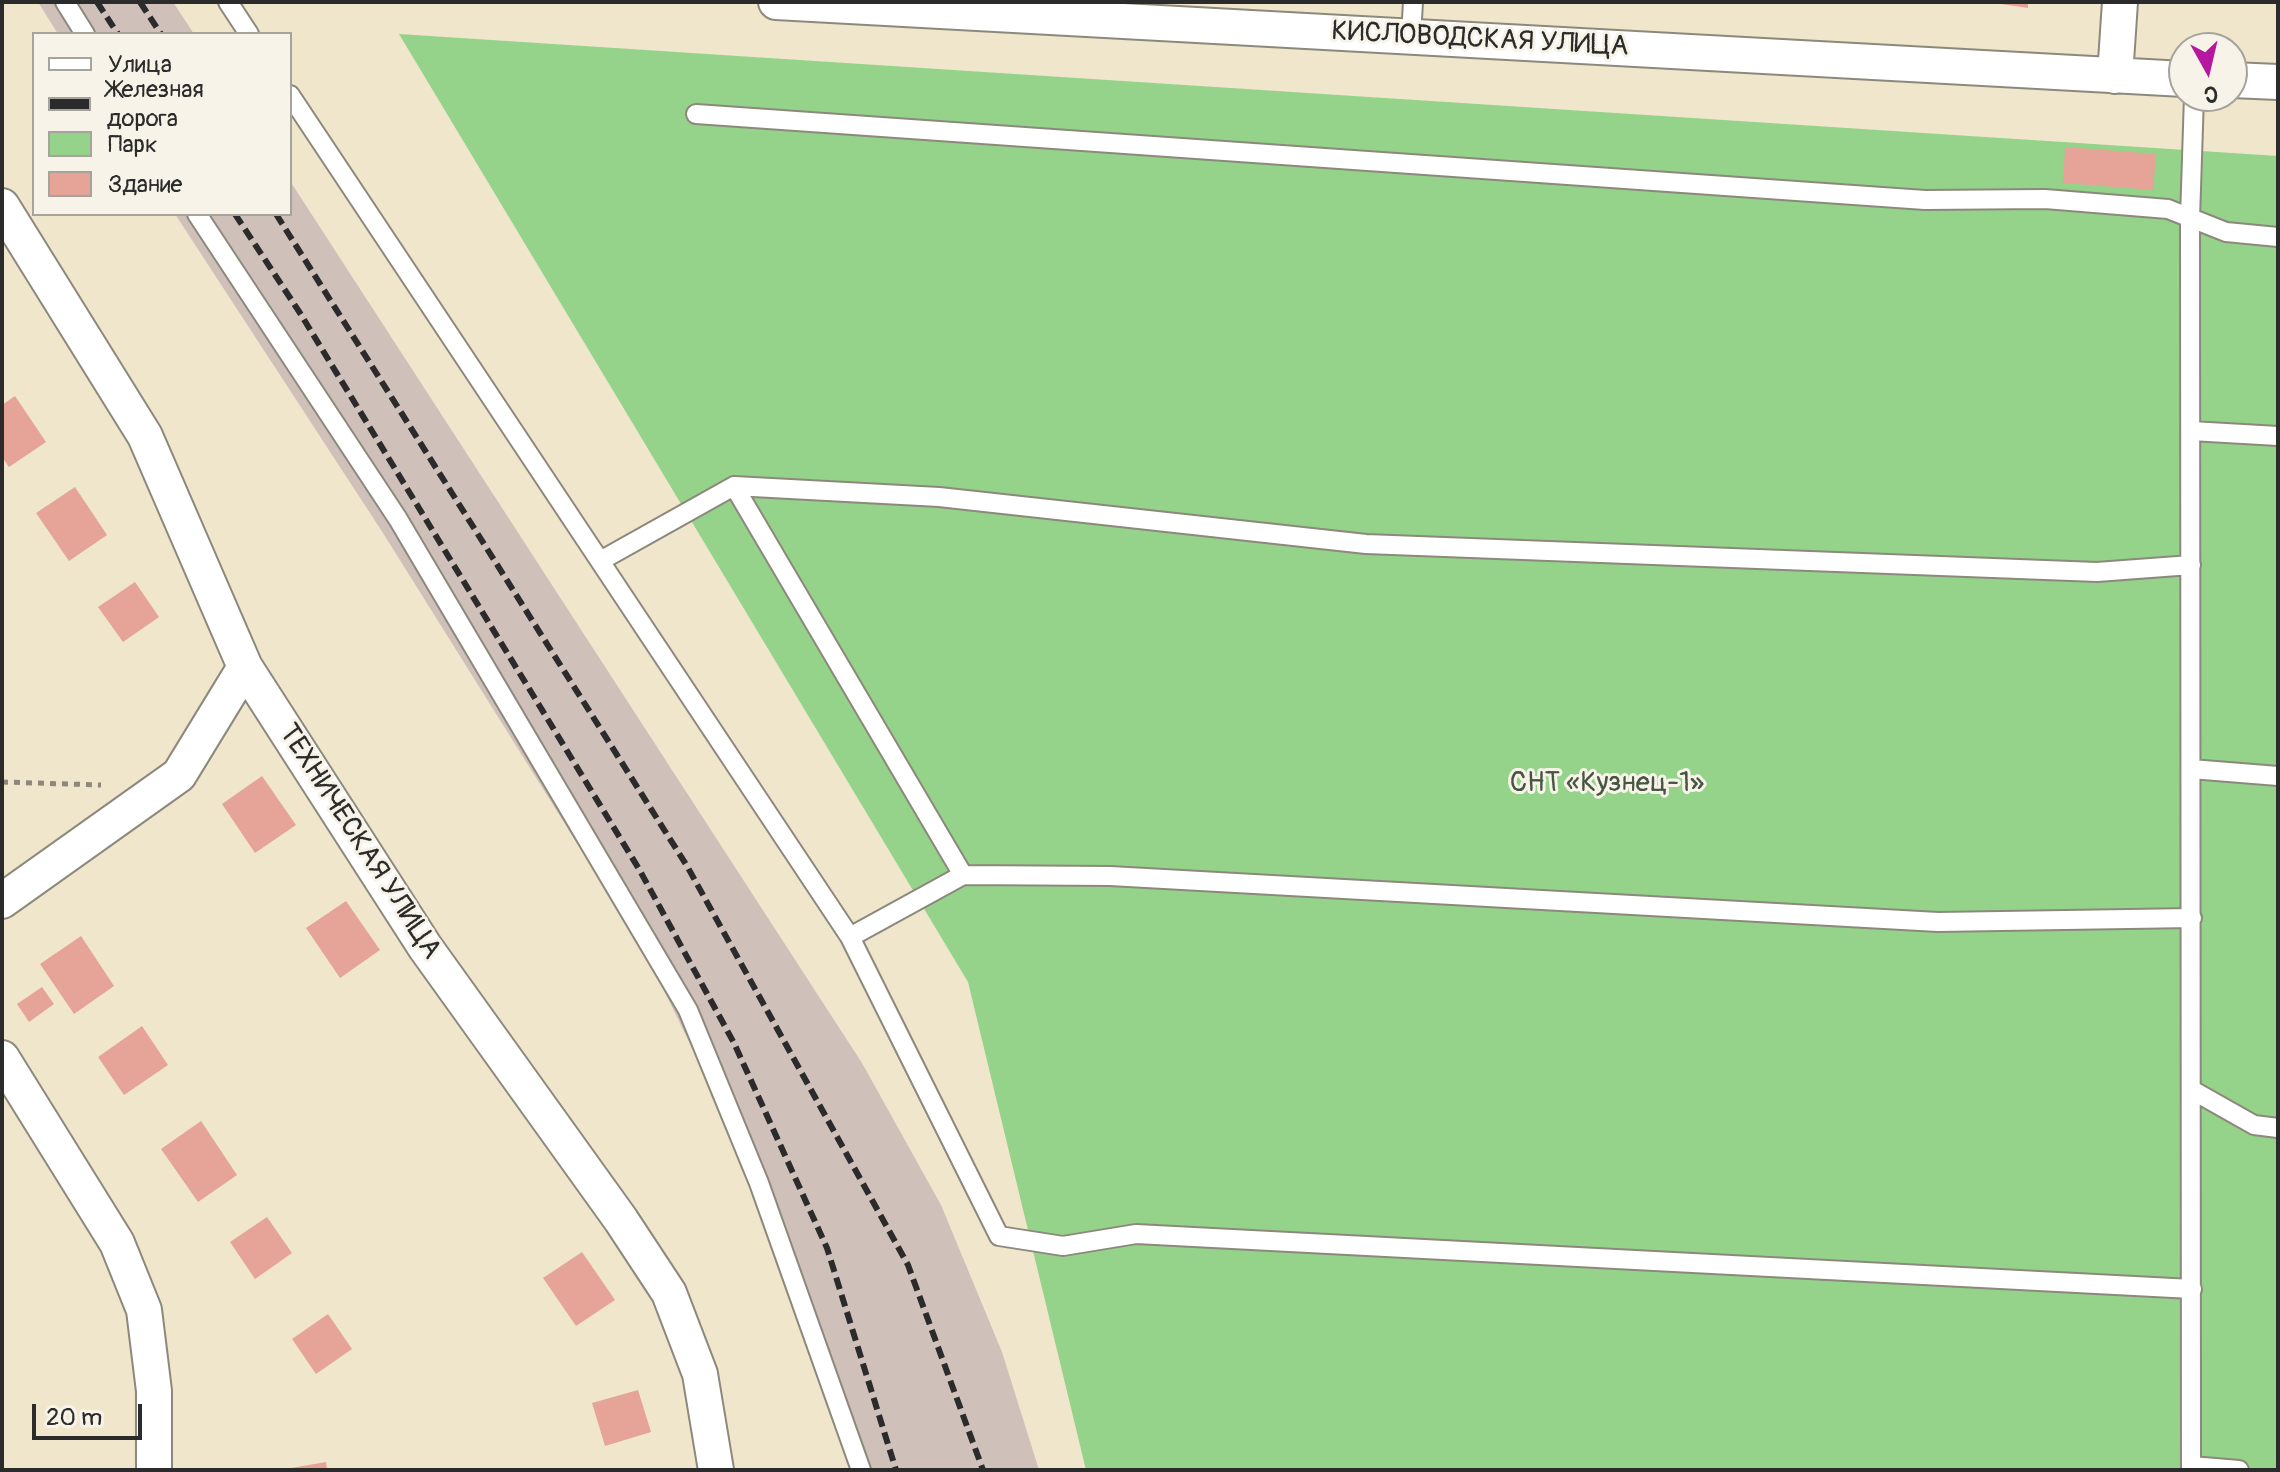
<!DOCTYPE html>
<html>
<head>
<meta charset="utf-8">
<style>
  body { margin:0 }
  #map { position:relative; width:2280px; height:1472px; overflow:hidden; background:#efe6cc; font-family:Pangolin,sans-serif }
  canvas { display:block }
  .frame { position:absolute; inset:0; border:4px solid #2b2b2b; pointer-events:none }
  .legend { position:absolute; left:32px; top:32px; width:260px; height:184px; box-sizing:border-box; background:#f7f3e8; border:2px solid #a5a39c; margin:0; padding:10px 14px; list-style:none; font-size:24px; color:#2b2b2b }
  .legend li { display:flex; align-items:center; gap:16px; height:40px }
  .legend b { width:40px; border:2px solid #a5a39c }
  .north { position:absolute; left:2168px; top:32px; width:80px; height:80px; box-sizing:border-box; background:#f7f3e8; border:2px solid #a5a39c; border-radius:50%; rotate:172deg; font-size:22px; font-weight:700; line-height:32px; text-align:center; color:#2b2b2b }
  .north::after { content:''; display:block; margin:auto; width:28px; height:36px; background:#b5179e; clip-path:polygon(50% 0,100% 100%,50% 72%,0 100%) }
  .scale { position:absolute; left:32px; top:1404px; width:110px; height:36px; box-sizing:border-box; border:4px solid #2b2b2b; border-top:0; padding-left:10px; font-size:24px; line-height:28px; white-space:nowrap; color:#2b2b2b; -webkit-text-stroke:6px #f7f3e8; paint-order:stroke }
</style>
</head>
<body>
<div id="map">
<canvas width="2280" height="1472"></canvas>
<div class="frame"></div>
<ul class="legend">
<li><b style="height:10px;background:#fff"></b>Улица</li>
<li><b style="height:10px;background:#2b2b2b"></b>Железная дорога</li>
<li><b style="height:22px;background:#94d389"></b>Парк</li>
<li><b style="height:22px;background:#e5a497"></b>Здание</li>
</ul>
<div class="north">С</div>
<div class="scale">20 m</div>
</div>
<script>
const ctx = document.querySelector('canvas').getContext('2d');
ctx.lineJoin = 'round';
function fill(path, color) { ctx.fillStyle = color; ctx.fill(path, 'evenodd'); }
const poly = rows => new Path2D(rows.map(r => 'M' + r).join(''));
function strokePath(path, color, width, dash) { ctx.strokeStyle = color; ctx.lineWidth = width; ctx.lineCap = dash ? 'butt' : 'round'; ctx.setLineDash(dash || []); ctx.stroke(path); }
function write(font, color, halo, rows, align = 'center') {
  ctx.font = font + ' Pangolin,sans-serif'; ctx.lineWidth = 6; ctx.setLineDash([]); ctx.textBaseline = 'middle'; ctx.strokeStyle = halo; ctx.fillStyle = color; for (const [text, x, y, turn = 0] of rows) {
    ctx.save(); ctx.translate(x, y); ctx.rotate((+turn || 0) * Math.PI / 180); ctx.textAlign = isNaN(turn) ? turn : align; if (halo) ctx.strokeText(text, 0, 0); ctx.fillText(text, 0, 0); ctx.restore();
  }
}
const industrial = poly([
  [38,2,173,2,194,34,58,34],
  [290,181,862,1063,941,1205,1002,1352,1039,1470,854,1470,749,1164,645,952,383,533,175,214,290,214]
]);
const green = poly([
  [399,34,2278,156,2278,1470,1086,1470,968,982]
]);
const building = poly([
  [1987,2,2028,2,2028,8],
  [2065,147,2156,154,2153,190,2063,183],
  [15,396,46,442,9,467,2,457,2,405],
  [75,487,107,535,69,561,36,513],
  [135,582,159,617,123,642,98,607],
  [262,776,296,825,255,853,222,804],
  [346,901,380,950,340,978,306,928],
  [81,936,114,986,74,1014,40,964],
  [42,987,54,1004,29,1022,17,1004],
  [142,1026,168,1065,124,1095,98,1057],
  [201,1121,237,1175,198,1202,161,1149],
  [267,1217,292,1253,255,1279,230,1242],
  [582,1252,615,1300,576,1326,543,1278],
  [328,1314,352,1349,316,1374,292,1339],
  [638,1390,651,1432,605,1446,592,1403],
  [326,1462,327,1470,292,1470,291,1468]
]);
const path = poly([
  [2,782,101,785]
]);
const service = poly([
  [65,2,85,34],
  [228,2,249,34],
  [1411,36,1413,2],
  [290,95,850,937,999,1236,1063,1246,1136,1234,2192,1289],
  [696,114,1925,200,2045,199,2168,209,2226,232,2278,237],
  [197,214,398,519,688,1010,759,1183,861,1470],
  [2191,431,2278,436],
  [734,486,963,875],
  [600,561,734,486,939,497,1366,544,2097,572,2191,565],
  [2191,769,2278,776],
  [850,937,963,875,1110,876,1938,922,2192,918],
  [2192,1090,2254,1125,2278,1128],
  [2191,1466,2239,1470],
  [2191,1470,2190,219,2194,96]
]);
const minor = poly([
  [776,2,2184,79],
  [2115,76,2120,2],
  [2232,80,2278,82],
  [2,206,145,436,245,667,425,947,621,1220,669,1293,700,1374,716,1470],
  [2,901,179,775,245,667],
  [2,1058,117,1243,144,1310,154,1391,154,1470]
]);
const rail = poly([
  [97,2,118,34],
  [140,2,161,34],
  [235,214,300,313,639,869,734,1043,827,1248,896,1470],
  [276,214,687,866,908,1265,983,1470]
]);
const streetNames = [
  ["КИСЛОВОДСКАЯ УЛИЦА",1480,40,3],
  ["ТЕХНИЧЕСКАЯ УЛИЦА",359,842,57]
];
const parkNames = [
  ["СНТ «Кузнец-1»",1607,784]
];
fill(industrial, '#cfc1ba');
fill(green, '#94d389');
fill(building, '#e5a497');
strokePath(service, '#8d887c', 22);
strokePath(minor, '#8d887c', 38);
strokePath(path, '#8d887c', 5, [6, 6]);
strokePath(service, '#fff', 18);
strokePath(minor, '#fff', 34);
strokePath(rail, '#2b2b2b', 6, [12, 6]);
write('28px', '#2b2b2b', '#f7f3e8', streetNames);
write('28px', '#455542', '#f7f3e8', parkNames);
</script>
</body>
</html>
